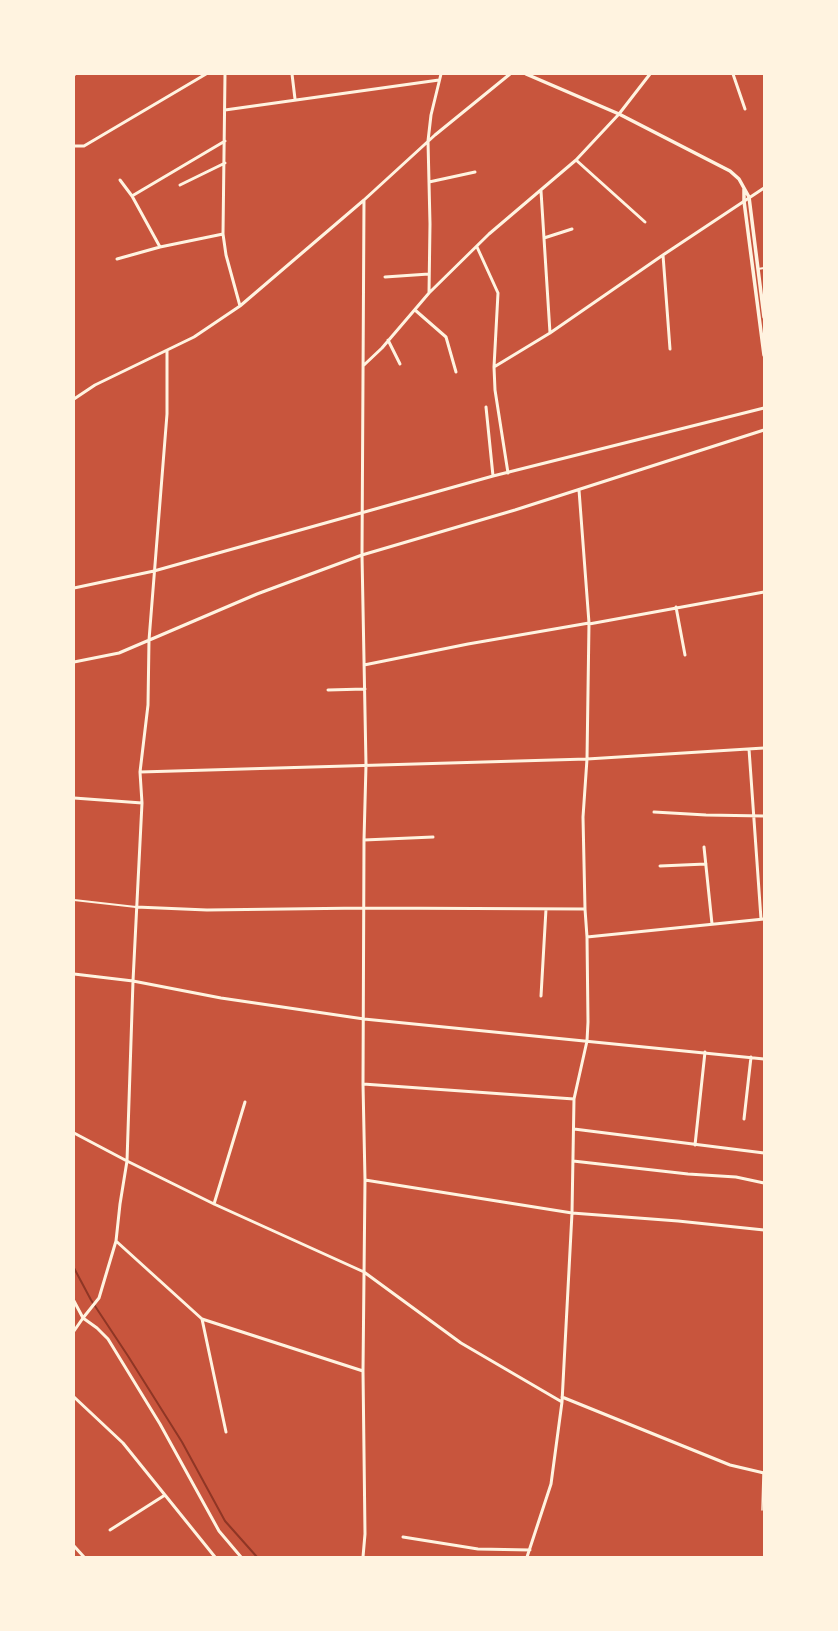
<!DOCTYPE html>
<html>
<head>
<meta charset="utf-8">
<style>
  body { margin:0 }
  #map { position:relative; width:838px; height:1631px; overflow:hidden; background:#c8553d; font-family:"Titillium Web",sans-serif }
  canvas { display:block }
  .frame { position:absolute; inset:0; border:75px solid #fff3e0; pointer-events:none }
</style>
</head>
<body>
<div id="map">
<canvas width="838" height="1631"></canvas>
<div class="frame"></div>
</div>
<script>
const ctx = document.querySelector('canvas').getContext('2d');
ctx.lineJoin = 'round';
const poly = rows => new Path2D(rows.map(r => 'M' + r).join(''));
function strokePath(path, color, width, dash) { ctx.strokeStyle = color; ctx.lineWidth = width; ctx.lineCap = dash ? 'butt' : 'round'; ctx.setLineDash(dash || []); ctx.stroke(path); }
const stream = poly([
  [74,1268,91,1300,128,1356,182,1442,225,1521,257,1557]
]);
const service = poly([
  [762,1510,763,1474]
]);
const pedestrian = poly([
  [758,269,764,268],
  [74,900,136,907]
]);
const minor = poly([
  [225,74,223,234,226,255,240,306],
  [292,74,295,99],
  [733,74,745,109],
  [74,75,75,74],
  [225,110,439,80],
  [74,146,84,146,206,74],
  [576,160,645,222],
  [120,180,132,196,160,247],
  [429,182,475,172],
  [180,185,225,163],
  [541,191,550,333],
  [132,196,225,141],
  [544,238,572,229],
  [477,247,498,293,494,367,495,390,508,473],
  [663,255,670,349],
  [117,259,160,247,223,234],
  [385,277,429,274],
  [429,293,430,224,428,141,431,115,441,74],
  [415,310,446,337,456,372],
  [388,340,400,364],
  [364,365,382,348,429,293,489,234,576,160,619,114,650,74],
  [494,367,550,333,663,255,764,188],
  [74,399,95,385,194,337,240,306,364,200,435,135,510,74],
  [486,407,493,476],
  [74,588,154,571,493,476,764,408],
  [676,607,685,655],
  [589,624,764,592],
  [74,662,119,653,257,594,362,555,515,510,764,430],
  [364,665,468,644,589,623],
  [328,690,365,689],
  [749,749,761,919],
  [140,772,587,759,764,748],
  [74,798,142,803],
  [654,812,706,815,764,816],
  [364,840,433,837],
  [704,847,712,924],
  [660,866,706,864],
  [136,907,207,910,364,908,585,909],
  [587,937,764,919],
  [74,974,133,981,221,998,364,1019,764,1059],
  [541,996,546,909],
  [363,1084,574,1099],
  [744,1119,751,1057],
  [574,1129,764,1153],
  [74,1133,127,1161,214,1204,364,1272,461,1343,562,1402],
  [695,1145,705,1052],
  [573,1161,688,1174,736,1177,764,1183],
  [365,1180,572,1213,678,1221,764,1230],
  [214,1204,245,1102],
  [116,1241,202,1319,363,1371],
  [74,1301,83,1318,97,1328,108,1339,160,1424,219,1531,241,1557],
  [202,1319,226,1432],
  [74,1331,83,1318,99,1298,116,1241,120,1204,127,1161,133,981,142,803,140,772,148,705,149,640,167,414,167,351],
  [74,1397,123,1443,215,1557],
  [562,1397,730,1465,764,1473],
  [110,1530,165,1495],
  [403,1537,478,1549,530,1550],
  [74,1546,84,1557],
  [363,1557,365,1534,363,1371,365,1180,363,1084,364,840,366,765,362,555,364,200],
  [527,1557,551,1484,562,1402,572,1213,574,1099,587,1041,588,1022,587,937,585,909,583,817,587,759,589,623,579,490]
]);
const tertiary = poly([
  [526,74,619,114,730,171,739,179,749,197,764,317],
  [744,189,744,201,764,355]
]);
strokePath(stream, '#8f3625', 2);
strokePath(service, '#fff3e0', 1.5);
strokePath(pedestrian, '#fff3e0', 2);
strokePath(minor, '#fff3e0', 3);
strokePath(tertiary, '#fff3e0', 3.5);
</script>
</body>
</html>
